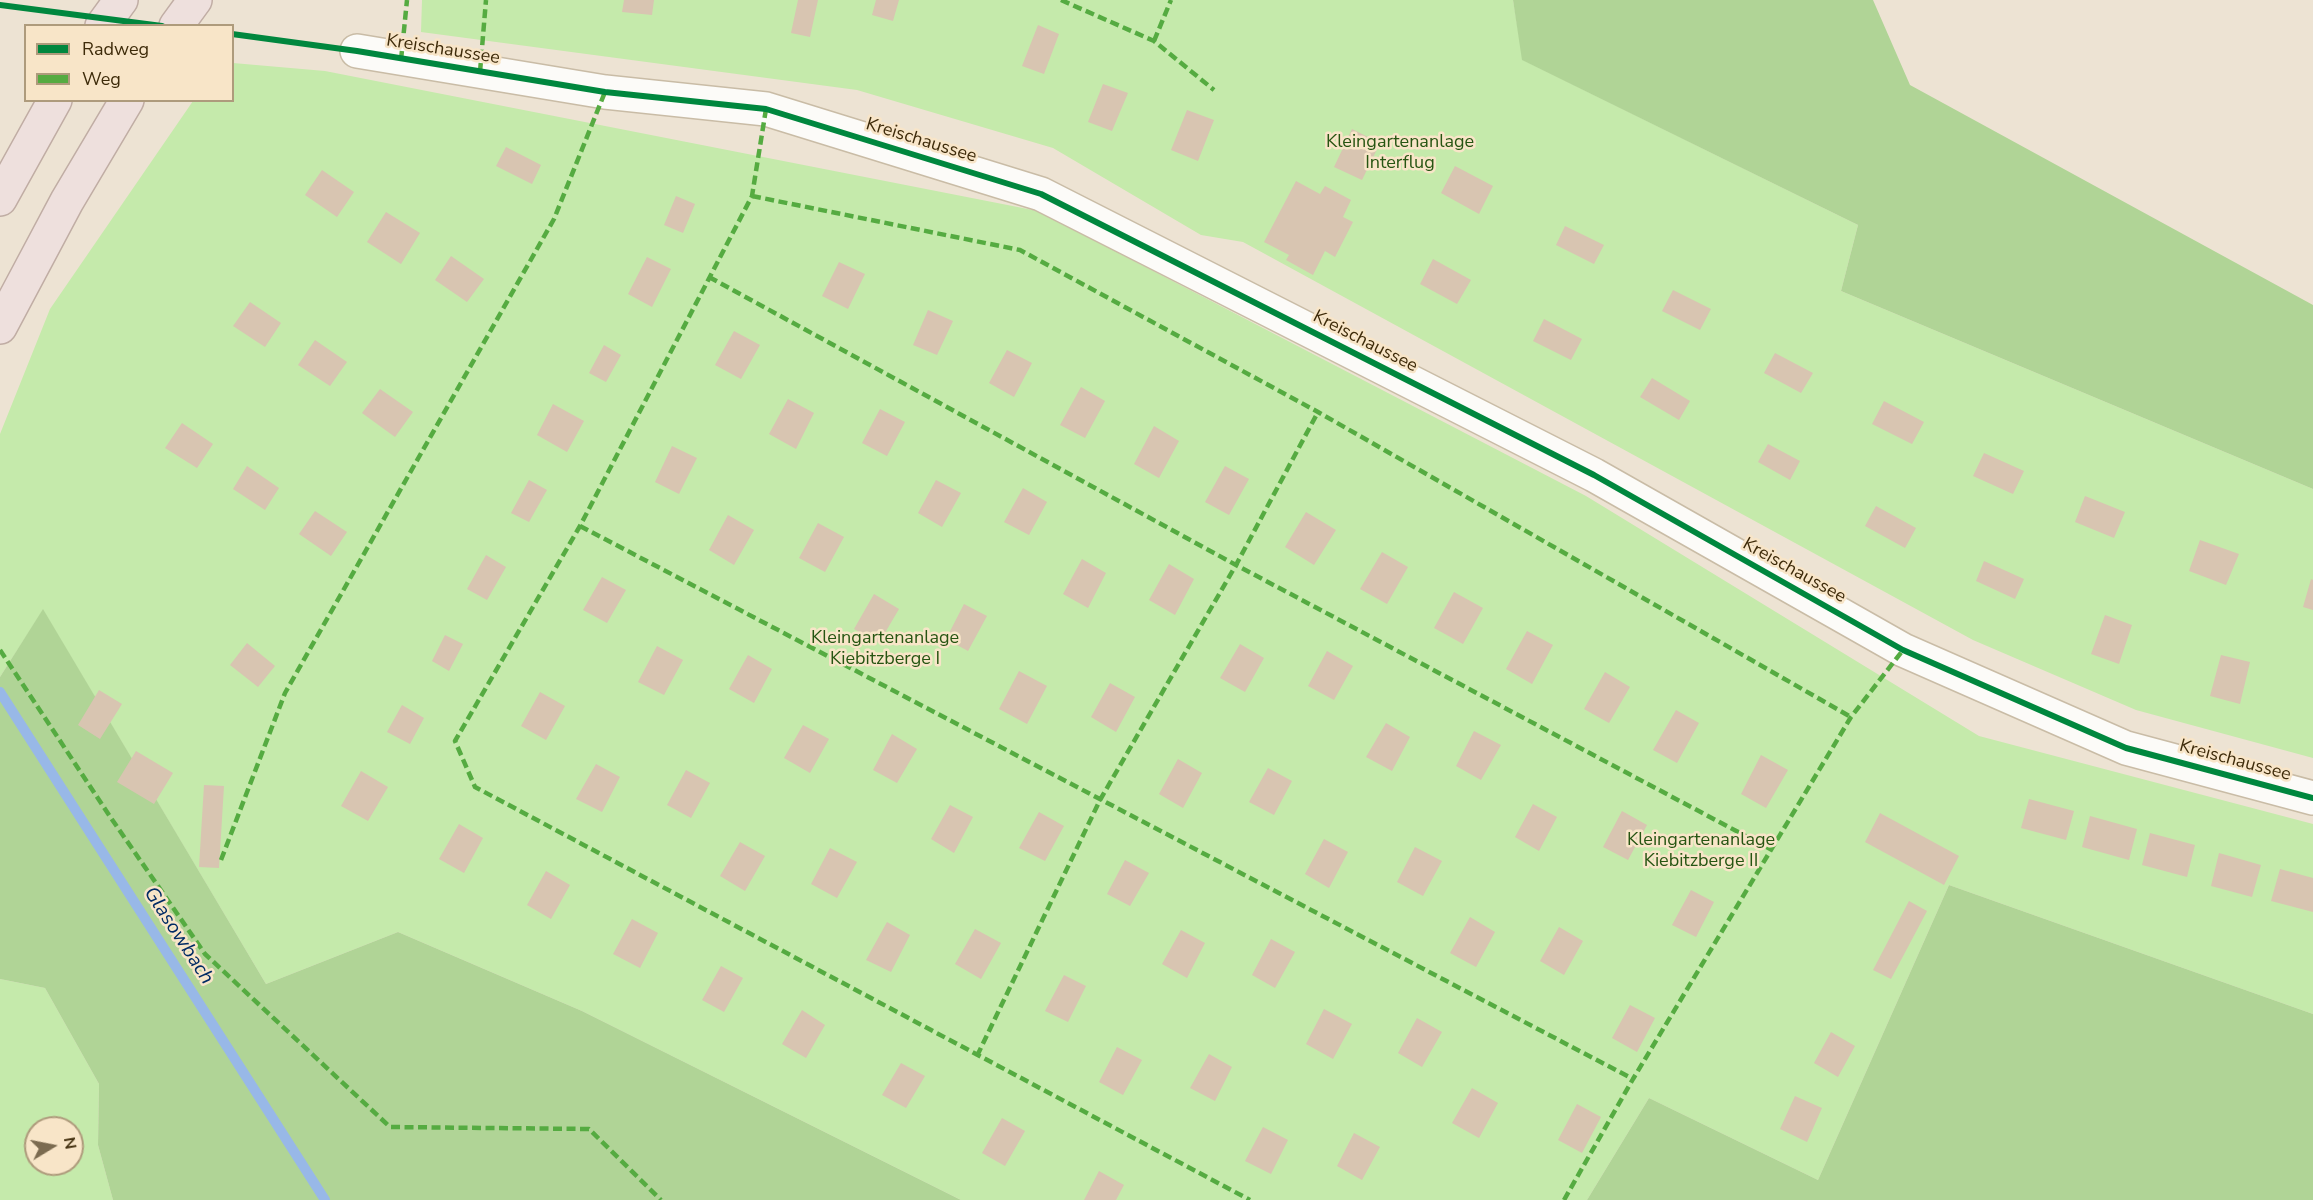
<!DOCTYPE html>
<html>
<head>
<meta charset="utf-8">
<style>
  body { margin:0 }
  #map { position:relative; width:2313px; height:1200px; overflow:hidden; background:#ede3d3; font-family:"Nunito Sans",sans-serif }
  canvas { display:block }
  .legend { position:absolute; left:24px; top:24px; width:210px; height:78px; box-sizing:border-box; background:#f8e5c8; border:2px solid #ae9b7c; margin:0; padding:8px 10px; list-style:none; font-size:18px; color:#3e2b0a }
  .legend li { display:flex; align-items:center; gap:12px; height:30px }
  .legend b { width:30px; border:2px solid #ae9b7c }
  .north { position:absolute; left:24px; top:1116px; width:60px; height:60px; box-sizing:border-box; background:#f8e5c8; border:2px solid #ae9b7c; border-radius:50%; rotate:80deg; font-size:16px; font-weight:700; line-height:24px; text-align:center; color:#3e2b0a }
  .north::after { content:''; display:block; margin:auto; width:21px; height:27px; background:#7b6b50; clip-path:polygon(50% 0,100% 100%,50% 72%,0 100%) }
</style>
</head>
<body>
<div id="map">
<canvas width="2313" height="1200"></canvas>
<ul class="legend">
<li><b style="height:8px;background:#00873e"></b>Radweg</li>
<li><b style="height:8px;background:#55ab41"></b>Weg</li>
</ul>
<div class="north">N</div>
</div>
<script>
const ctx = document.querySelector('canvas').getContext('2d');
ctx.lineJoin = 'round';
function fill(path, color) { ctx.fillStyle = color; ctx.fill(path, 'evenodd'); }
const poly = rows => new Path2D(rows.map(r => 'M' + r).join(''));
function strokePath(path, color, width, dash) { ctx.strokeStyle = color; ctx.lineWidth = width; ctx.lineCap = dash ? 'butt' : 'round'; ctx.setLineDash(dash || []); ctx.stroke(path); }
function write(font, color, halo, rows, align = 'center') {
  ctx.font = font + ' "Nunito Sans",sans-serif'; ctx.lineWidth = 5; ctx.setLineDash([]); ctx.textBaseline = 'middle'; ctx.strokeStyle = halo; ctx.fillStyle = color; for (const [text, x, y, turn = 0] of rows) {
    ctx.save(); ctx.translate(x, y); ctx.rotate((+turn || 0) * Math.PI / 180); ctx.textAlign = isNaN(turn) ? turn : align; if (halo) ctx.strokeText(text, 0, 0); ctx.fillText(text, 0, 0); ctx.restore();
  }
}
const green = poly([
  [422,0,1513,0,1523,60,1858,225,1841,291,2313,489,2313,758,2136,710,1973,640,1243,242,1201,235,1053,148,857,90,421,32],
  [233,63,325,71,1038,211,1586,496,1979,736,2313,824,2313,1014,1949,885,1818,1180,1649,1098,1587,1200,961,1200,582,1011,398,932,266,984,43,610,0,677,0,434,50,309,193,101,232,100],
  [0,979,45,988,99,1084,98,1145,113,1200,0,1200],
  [36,1128,72,1128,72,1164,36,1164]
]);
const forest = poly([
  [1513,0,1873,0,1910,85,2313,305,2313,489,1841,291,1858,225,1522,60],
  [43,609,266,984,398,932,582,1011,961,1200,113,1200,98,1145,99,1084,45,988,0,979,0,677],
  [1949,885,2313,1014,2313,1200,1587,1200,1649,1098,1818,1180]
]);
const stream = poly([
  [0,692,325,1200]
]);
const building = poly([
  [624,0,654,0,652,15,622,12],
  [798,0,818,0,810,37,791,33],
  [876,0,899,0,893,21,872,15],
  [1038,25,1059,34,1044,74,1022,66],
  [1103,84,1128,93,1112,131,1088,122],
  [1187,110,1214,120,1198,161,1171,150],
  [1352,129,1380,143,1362,180,1334,167],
  [506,147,541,165,532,184,496,166],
  [1455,166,1493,186,1479,214,1441,193],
  [322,170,354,192,337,217,305,195],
  [1296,181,1320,194,1325,186,1351,200,1343,217,1353,222,1335,257,1325,251,1313,275,1286,260,1289,255,1264,242],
  [676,196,695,204,683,233,664,225],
  [386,212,420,233,401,264,367,242],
  [1565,226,1604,245,1594,264,1556,245],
  [451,256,484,279,467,302,435,280],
  [647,257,671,269,652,307,628,294],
  [1433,259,1471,280,1457,304,1420,284],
  [839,262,865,274,848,309,822,296],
  [1673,290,1711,309,1700,330,1662,311],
  [250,302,281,323,265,347,233,326],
  [928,310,953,321,937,355,913,345],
  [1544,319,1582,339,1571,360,1533,341],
  [734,331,760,345,741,379,715,365],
  [315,340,347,362,330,386,298,365],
  [604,345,621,355,606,382,589,373],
  [1007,350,1032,363,1014,397,989,383],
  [1775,353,1813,373,1801,393,1764,373],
  [1652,378,1690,401,1679,420,1640,397],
  [1081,387,1105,401,1085,438,1060,425],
  [380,389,413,412,395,437,362,413],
  [788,399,814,413,796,449,769,434],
  [1884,401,1924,422,1912,444,1872,424],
  [553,404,584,421,567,452,537,435],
  [880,409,905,422,887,456,862,443],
  [182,423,213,444,197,468,165,448],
  [1154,426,1179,441,1159,478,1134,464],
  [1768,444,1800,461,1790,480,1758,462],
  [672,446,697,458,679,494,655,482],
  [1984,453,2024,471,2013,494,1973,476],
  [247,466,279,488,265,510,233,489],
  [1225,466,1249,479,1229,515,1205,502],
  [529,480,547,490,529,522,511,513],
  [936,480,961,493,942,527,918,513],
  [1023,488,1047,502,1029,535,1004,522],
  [2085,496,2125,512,2114,538,2075,522],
  [1876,506,1916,528,1905,548,1865,526],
  [315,511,347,532,331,556,299,534],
  [1306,512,1336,530,1314,565,1285,547],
  [728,515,754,530,734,565,709,550],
  [818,523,844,537,825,572,799,558],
  [2200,540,2239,554,2226,585,2189,571],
  [1382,552,1408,567,1387,604,1360,589],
  [486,555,506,567,487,600,467,589],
  [1082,559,1106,573,1088,608,1063,594],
  [1984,561,2024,579,2015,599,1976,581],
  [1169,564,1194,579,1175,615,1149,600],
  [602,577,626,590,607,623,583,610],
  [2311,579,2313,580,2313,610,2303,607],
  [1454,592,1483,608,1463,644,1434,628],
  [874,594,899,609,879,643,854,629],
  [964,604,987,616,968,651,946,639],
  [2105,615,2132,625,2119,664,2091,654],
  [1527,631,1553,645,1532,684,1506,669],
  [445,635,463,644,449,671,432,661],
  [247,643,275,666,258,687,230,665],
  [1240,644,1264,658,1245,692,1220,678],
  [657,646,683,660,664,695,638,682],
  [1327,651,1353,666,1334,700,1308,686],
  [748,655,772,669,754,703,729,689],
  [2221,655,2250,662,2240,704,2210,696],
  [1019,671,1047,686,1027,724,999,709],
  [1605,672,1630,687,1609,723,1584,709],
  [1110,683,1135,697,1116,732,1091,717],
  [99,690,122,704,100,739,78,725],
  [540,692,565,706,546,740,521,726],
  [402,705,424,718,410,744,387,732],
  [1676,710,1699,723,1677,763,1653,750],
  [1386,723,1410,737,1392,771,1366,757],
  [803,725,829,739,810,773,784,758],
  [1474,731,1501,745,1481,780,1456,766],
  [892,734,917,749,897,783,873,770],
  [136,751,173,773,154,804,117,782],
  [1761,755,1788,770,1766,808,1741,794],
  [1178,759,1202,773,1183,808,1159,794],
  [596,764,620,777,602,812,576,799],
  [1268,768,1292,781,1274,815,1249,802],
  [686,770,710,783,691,818,667,805],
  [361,771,388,787,368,821,341,806],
  [204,785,224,786,219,868,199,867],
  [2029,799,2074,811,2066,840,2021,828],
  [1533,804,1557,817,1539,851,1515,837],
  [950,805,973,817,954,853,931,839],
  [1622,811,1647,825,1628,860,1603,847],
  [1039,812,1064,826,1045,861,1019,848],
  [1880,813,1959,856,1944,885,1865,842],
  [2090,816,2137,829,2129,860,2082,847],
  [459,824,483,838,464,873,439,859],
  [2150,833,2195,845,2187,877,2142,865],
  [1324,839,1348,852,1329,888,1305,874],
  [740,842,765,856,745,891,720,876],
  [1415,847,1442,861,1423,896,1397,882],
  [830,848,857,862,837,898,811,884],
  [2219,853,2261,865,2252,897,2211,886],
  [1125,860,1149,873,1130,906,1107,894],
  [2280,869,2313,878,2313,912,2271,901],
  [546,871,570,885,551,919,527,905],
  [1691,890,1714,902,1696,937,1672,925],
  [1909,901,1927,911,1891,979,1873,970],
  [1470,917,1495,932,1476,967,1450,953],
  [632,919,658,933,640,968,613,954],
  [887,922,910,935,891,972,866,960],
  [1559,927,1583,941,1564,975,1540,961],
  [975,929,1001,943,981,979,955,964],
  [1181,930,1205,943,1187,978,1162,964],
  [1271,939,1295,952,1275,988,1252,975],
  [721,966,743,978,724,1012,702,1000],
  [1064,975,1086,986,1068,1022,1045,1011],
  [1630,1005,1655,1018,1637,1052,1612,1038],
  [1324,1009,1352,1024,1333,1059,1306,1044],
  [802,1010,825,1025,806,1058,782,1044],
  [1417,1018,1442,1032,1422,1067,1398,1053],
  [1831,1032,1855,1046,1838,1077,1814,1063],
  [1117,1047,1142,1060,1123,1095,1099,1082],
  [1209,1054,1232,1067,1215,1101,1190,1088],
  [901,1063,925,1076,906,1108,882,1095],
  [1472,1088,1498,1103,1479,1138,1452,1123],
  [1795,1096,1822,1108,1807,1142,1780,1129],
  [1577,1104,1601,1117,1582,1153,1558,1140],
  [1002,1118,1025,1131,1005,1166,982,1153],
  [1263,1127,1288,1140,1271,1174,1245,1161],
  [1354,1133,1380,1147,1362,1180,1337,1166],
  [1099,1171,1124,1185,1116,1200,1084,1200]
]);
const minor = poly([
  [357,51,605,92,766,109,1041,194,1594,475,1903,650,2126,748,2313,798]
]);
const highway = poly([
  [102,26,121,0],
  [176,26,195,0],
  [0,199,55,100],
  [0,327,67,201,127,100]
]);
const quiet = poly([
  [1061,0,1154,41,1214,90],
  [1154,41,1171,0],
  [401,60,407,0],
  [480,72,486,0],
  [766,109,752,196,580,526,455,741,475,787,1250,1200],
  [752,196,1020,250,1318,412,1851,717],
  [709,277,1236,565,1772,850],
  [580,526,1633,1079],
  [0,650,111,818,205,954,390,1127,589,1129,661,1200],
  [221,860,285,693,554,219,605,92],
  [977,1056,1100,800,1236,565,1318,412],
  [1564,1200,1633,1079,1851,717,1903,650]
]);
const cycleway = poly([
  [0,5,162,26],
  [232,34,357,51,605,92,766,109,1041,194,1594,475,1903,650,2126,748,2313,798]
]);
const streetNames = [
  ["Kreischaussee",443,50,9],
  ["Kreischaussee",921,141,17],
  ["Kreischaussee",1365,342,27],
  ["Kreischaussee",1794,571,29],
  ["Kreischaussee",2235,761,15]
];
const parkNames = [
  ["Kleingartenanlage",1400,143],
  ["Interflug",1400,164],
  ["Kleingartenanlage",885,639],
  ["Kiebitzberge I",885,660],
  ["Kleingartenanlage",1701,841],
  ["Kiebitzberge II",1701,862]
];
const waterNames = [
  ["Glasowbach",178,936,57]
];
fill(green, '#c5eaab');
fill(forest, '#b0d496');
strokePath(stream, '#98b8e7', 10);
fill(building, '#d8c5b1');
strokePath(minor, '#c9bca6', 36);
strokePath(highway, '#c0ada4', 36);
strokePath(minor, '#fcfbf8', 33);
strokePath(highway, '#eee0dd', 33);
strokePath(quiet, '#55ab41', 4.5, [9, 4.5]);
strokePath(cycleway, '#00873e', 6);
write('18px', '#3e2b0a', '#f8e5c8', streetNames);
write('18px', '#265512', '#f8e5c8', parkNames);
write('italic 20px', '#012b64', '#f8e5c8', waterNames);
</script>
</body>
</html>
